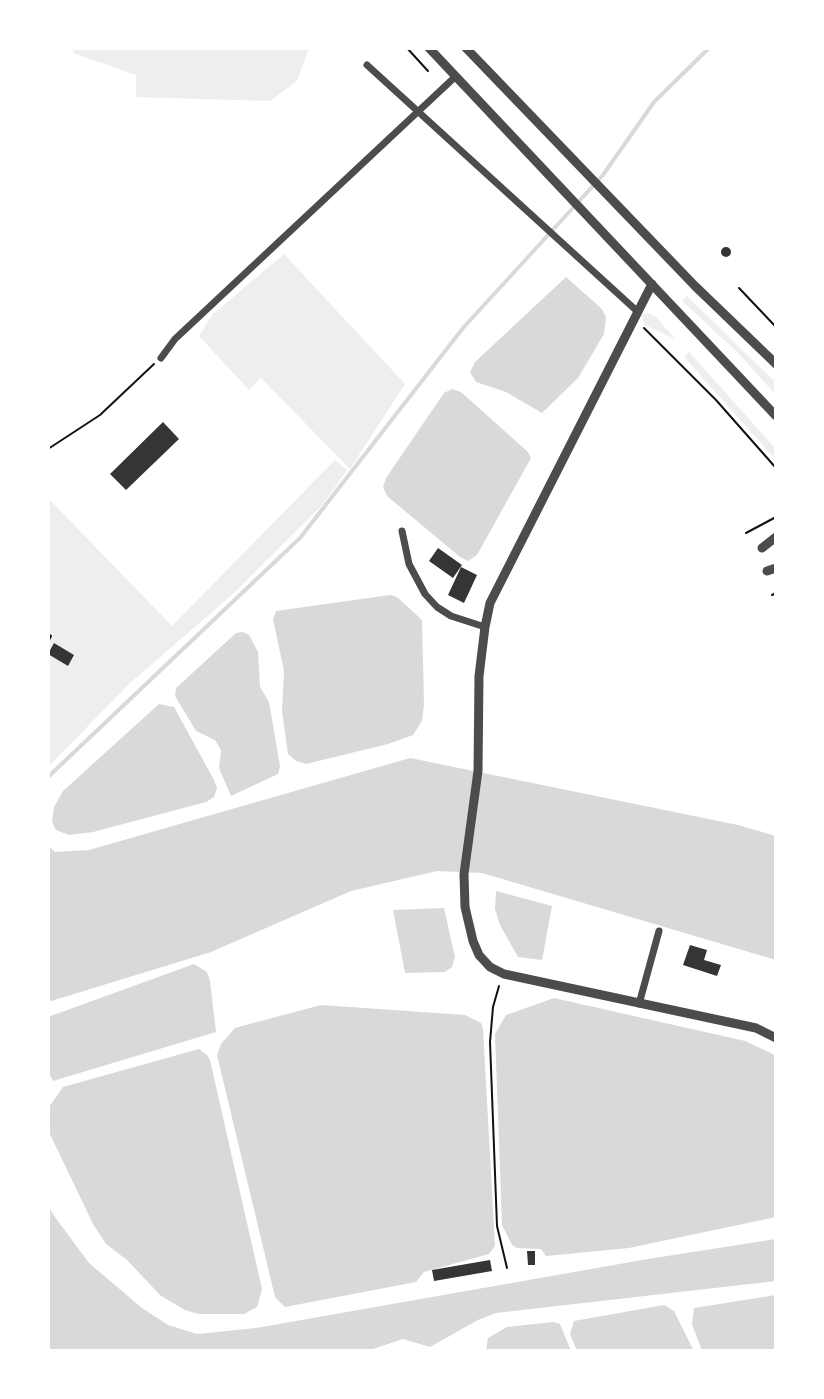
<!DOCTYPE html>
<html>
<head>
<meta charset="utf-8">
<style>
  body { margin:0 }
  #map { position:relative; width:824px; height:1399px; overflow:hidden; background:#fff; font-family:Raleway,sans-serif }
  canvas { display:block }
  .frame { position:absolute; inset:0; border:50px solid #fff; pointer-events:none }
</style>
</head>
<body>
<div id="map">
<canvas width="824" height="1399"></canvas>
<div class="frame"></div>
</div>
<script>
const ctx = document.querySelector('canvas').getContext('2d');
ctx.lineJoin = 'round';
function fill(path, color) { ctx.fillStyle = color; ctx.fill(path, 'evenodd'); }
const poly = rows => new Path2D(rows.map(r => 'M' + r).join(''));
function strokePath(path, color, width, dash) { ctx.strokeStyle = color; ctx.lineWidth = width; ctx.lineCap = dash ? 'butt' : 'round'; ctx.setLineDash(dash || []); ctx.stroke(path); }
const green = poly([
  [73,48,309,48,297,81,270,101,136,97,136,75,73,53],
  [284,254,405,384,350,469,261,378,249,390,199,336,213,314],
  [687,296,776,383,776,395,738,353,682,301],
  [648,313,656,317,675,339,645,325,641,315],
  [689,352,776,449,776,460,684,357],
  [335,460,347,470,323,504,233,594,130,683,48,767,48,498,172,626]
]);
const water = poly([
  [566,277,602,309,606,317,604,334,578,378,542,413,506,392,476,382,470,372,475,362],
  [452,389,461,392,528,452,531,458,477,555,468,561,460,557,387,496,383,487,386,478,444,393],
  [390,595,397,597,422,620,424,705,422,721,413,735,388,744,306,764,296,761,288,754,282,711,284,671,273,619,276,611],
  [243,632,249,635,258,652,260,687,269,702,280,766,278,774,231,796,219,768,221,750,215,740,196,731,175,696,176,688,236,633],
  [159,704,174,707,214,780,217,788,214,797,206,802,93,832,69,835,56,830,52,822,54,807,63,791],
  [410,758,738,825,776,836,776,960,482,873,437,871,351,891,211,952,48,1002,48,845,55,852,89,850],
  [496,891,552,906,542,960,518,957,500,925,495,909],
  [444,908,455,957,452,967,445,972,405,973,393,910],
  [194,964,207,972,210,981,216,1032,53,1081,48,1071,48,1017],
  [554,998,745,1041,775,1055,776,1217,629,1248,546,1256,541,1249,517,1248,512,1245,502,1225,495,1034,506,1015],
  [321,1005,465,1015,481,1023,483,1029,495,1246,489,1254,424,1272,416,1282,285,1307,275,1297,217,1055,221,1044,235,1028],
  [199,1049,207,1055,210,1060,262,1289,257,1307,244,1314,198,1314,185,1310,161,1296,127,1260,106,1244,93,1224,48,1130,49,1107,63,1087],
  [48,1204,52,1213,89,1263,142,1308,168,1325,197,1334,256,1328,648,1259,776,1239,776,1281,496,1313,478,1320,430,1347,403,1339,367,1351,48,1351],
  [776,1295,776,1351,702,1351,692,1324,694,1308],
  [664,1305,674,1311,694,1351,577,1351,570,1334,574,1321],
  [553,1322,560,1324,571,1351,486,1351,488,1338,507,1327]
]);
const stream = poly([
  [48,777,300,538,463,328,603,175,654,102,709,48]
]);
const building = poly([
  '721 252a5 5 0 1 1 10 0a5 5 0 1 1-10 0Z',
  [163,422,179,439,126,490,110,474],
  [438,548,462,565,453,578,429,561],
  [461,567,477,575,464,603,448,595],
  [54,643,74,655,68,666,48,654],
  [690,945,707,950,704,960,721,965,717,976,683,965],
  [527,1251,535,1251,535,1265,528,1265],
  [490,1260,492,1271,434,1281,432,1270]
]);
const path = poly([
  [407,48,428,71],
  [739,288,776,327],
  [644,328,716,400,776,468],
  [48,449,100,415,154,364],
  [746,533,776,517],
  [772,595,776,593],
  [48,634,51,636,48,642],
  [499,986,493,1007,490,1042,497,1226,507,1268]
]);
const minor = poly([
  [367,65,638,312],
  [161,358,175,339,456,76],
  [402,531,409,564,425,594,437,607,451,616,485,627],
  [639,1004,659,931]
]);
const tertiary = poly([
  [429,48,776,416],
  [466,48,695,286,776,364],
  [652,284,490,603,485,627,479,676,478,771,464,874,465,907,473,941,479,955,490,967,504,974,756,1028,776,1038],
  [762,548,776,537],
  [767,571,776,568]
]);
fill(green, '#eee');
fill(water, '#d9d9d9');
strokePath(stream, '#d9d9d9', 4);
fill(building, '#353535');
strokePath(path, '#111', 2);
strokePath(minor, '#4c4c4c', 7);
strokePath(tertiary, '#4c4c4c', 9);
</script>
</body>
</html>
